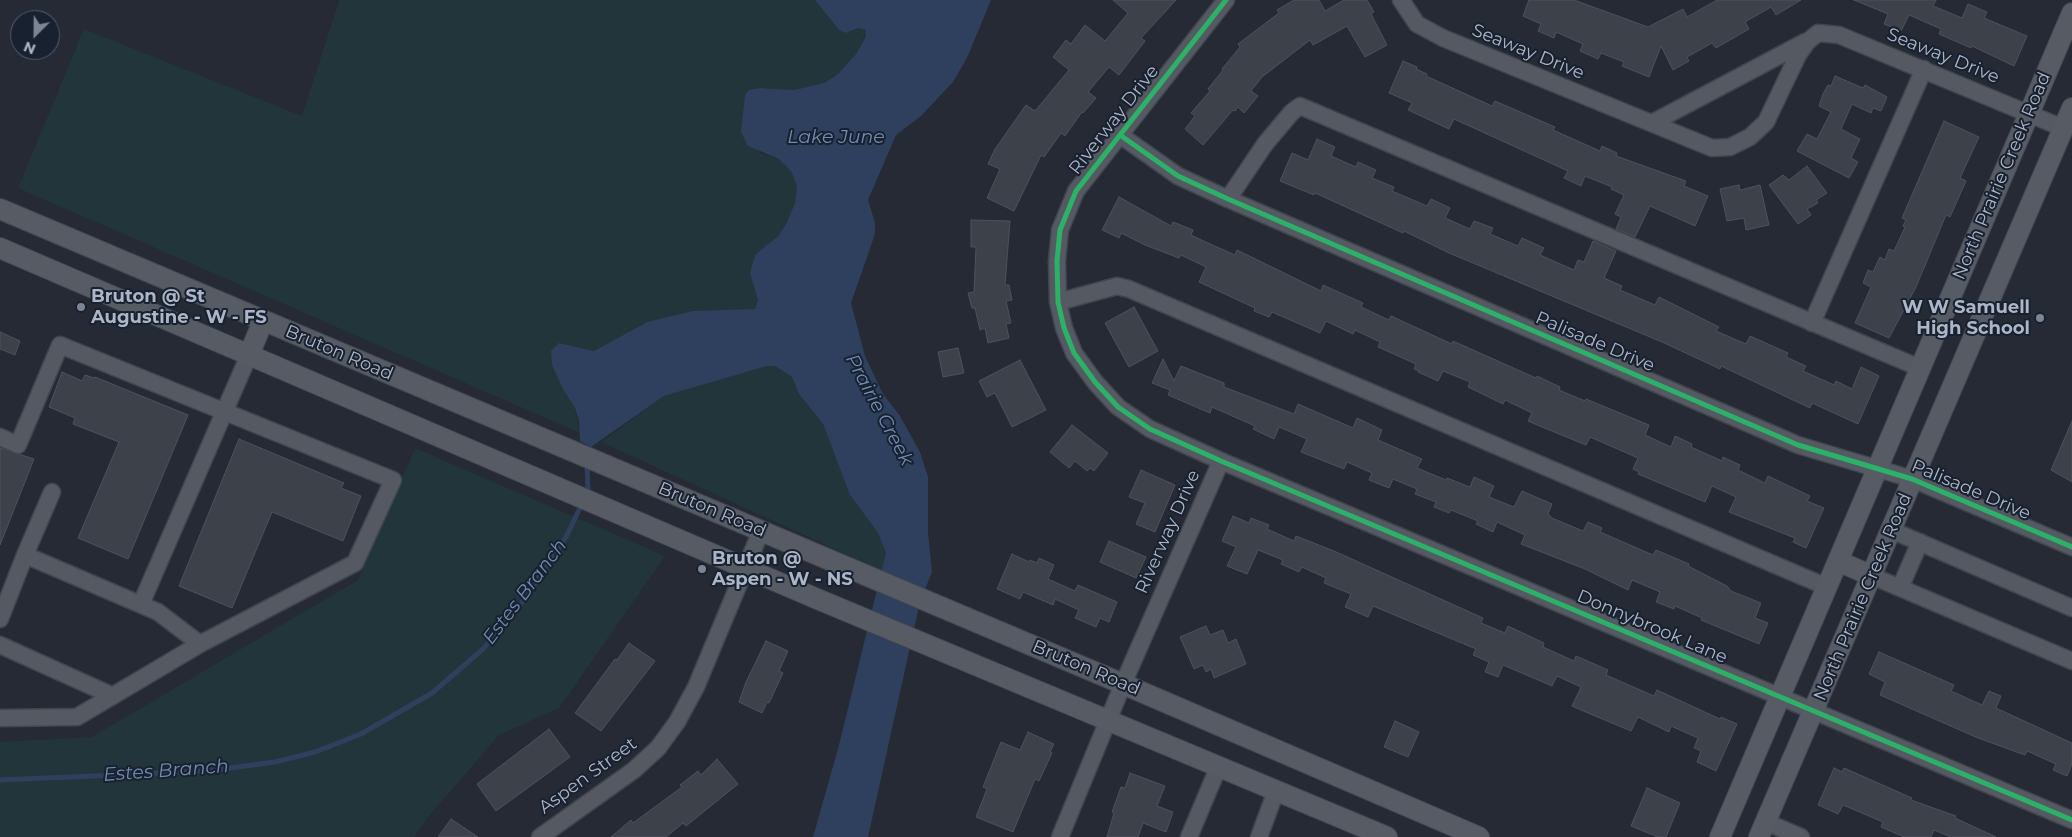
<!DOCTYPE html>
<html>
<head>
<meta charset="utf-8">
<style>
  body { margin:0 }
  #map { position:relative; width:2072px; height:837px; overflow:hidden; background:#252a34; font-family:Montserrat,sans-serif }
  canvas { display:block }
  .north { position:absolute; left:10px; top:10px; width:50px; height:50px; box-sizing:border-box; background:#18212f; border:1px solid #545d6c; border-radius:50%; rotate:203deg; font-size:14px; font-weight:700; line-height:20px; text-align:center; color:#adb6c7 }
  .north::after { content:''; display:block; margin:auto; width:18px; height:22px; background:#7d8594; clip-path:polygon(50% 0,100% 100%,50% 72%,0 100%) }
</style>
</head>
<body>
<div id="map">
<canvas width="2072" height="837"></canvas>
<div class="north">N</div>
</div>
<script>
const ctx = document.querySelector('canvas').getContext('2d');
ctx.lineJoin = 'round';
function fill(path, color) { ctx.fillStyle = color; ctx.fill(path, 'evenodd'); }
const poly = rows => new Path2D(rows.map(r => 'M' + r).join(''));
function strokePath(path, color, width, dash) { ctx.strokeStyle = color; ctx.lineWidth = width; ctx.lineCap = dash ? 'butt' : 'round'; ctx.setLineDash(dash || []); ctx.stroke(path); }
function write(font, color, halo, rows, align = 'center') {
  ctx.font = font + ' Montserrat,sans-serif'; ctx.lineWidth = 4; ctx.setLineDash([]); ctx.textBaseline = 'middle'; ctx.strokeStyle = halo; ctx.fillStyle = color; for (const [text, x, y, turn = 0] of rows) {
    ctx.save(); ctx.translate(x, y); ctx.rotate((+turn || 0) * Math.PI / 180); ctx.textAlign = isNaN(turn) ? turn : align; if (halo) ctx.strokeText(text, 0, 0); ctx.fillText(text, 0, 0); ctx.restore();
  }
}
const green = poly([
  [337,0,815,0,839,30,846,33,858,28,867,30,857,54,838,74,824,83,794,90,760,88,760,153,779,159,791,171,797,186,795,203,786,224,778,236,755,256,750,273,758,301,755,310,647,322,594,351,559,343,564,391,575,408,580,433,18,188,84,29,302,116,339,1],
  [767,366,775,366,792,377,799,394,823,424,850,495,878,533,886,553,883,571,601,442,664,396],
  [415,448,665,556,559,708,499,735,428,817,414,837,0,837,0,742,92,737,358,580]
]);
const water = poly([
  [815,0,991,0,967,58,953,82,921,116,896,135,868,200,875,223,875,234,851,303,865,356,883,394,900,416,920,452,928,477,928,533,932,572,920,602,868,837,813,837,839,745,886,553,878,533,850,495,823,424,799,394,792,377,775,366,767,366,664,396,591,447,580,441,579,421,575,408,564,391,552,365,551,351,559,343,594,351,647,322,693,311,755,309,758,301,750,273,755,255,778,236,786,224,795,203,797,186,791,171,779,159,748,146,741,132,745,95,749,90,760,88,794,90,824,83,838,74,856,54,865,38,866,30,858,28,846,33,839,30]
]);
const stream = poly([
  [585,496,588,491,587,462],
  [0,780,208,771,275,762,315,752,361,734,432,693,483,649,524,600,566,537,582,504]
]);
const building = poly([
  [1113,0,1176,0,1141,38,1145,41,1119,75,1109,67,1088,92,1096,98,1083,113,1082,112,1065,136,1061,133,1044,157,1041,155,1014,211,987,198,1000,169,988,164,995,149,1026,105,1035,111,1069,70,1053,57,1066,40,1071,44,1085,25,1105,41,1128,13,1113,0],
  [1294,0,1319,0,1325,11,1344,0,1367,0,1374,12,1371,14,1387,45,1365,57,1347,26,1313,45,1310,40,1262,77,1251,91,1258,96,1244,113,1238,107,1235,111,1233,110,1203,145,1185,129,1195,116,1191,113,1210,91,1208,89,1223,70,1222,69,1240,47,1238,44,1279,13,1277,10,1294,0],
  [1529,0,1574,0,1648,27,1683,9,1687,17,1717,0,1801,0,1776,15,1771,7,1745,22,1749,29,1716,48,1712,43,1687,57,1689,61,1673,70,1661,46,1649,77,1622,66,1624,62,1601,53,1598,59,1580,51,1583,44,1556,32,1554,38,1538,31,1541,24,1523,16,1529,0],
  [1854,0,1936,0,1933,6,1962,18,1968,4,1987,12,1984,18,2027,36,2014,66,1972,46,1971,48,1939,34,1941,29,1909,15,1901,31,1884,24,1888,14,1854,0],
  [1403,61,1417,67,1416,69,1427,74,1426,76,1492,106,1495,101,1555,127,1553,130,1600,151,1602,146,1617,153,1616,156,1686,181,1684,186,1708,196,1695,226,1650,206,1635,237,1616,229,1621,217,1615,214,1624,195,1611,189,1612,187,1585,176,1581,186,1564,178,1568,171,1454,119,1449,129,1408,110,1412,103,1389,93,1403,61],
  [1835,76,1863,88,1865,85,1887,97,1881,111,1873,108,1871,113,1852,104,1841,129,1860,139,1851,158,1858,162,1849,178,1797,151,1807,134,1817,139,1831,112,1819,106,1823,94,1828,85,1831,86,1835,76],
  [1944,121,1979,137,1960,178,1966,181,1950,217,1946,215,1916,287,1889,338,1855,323,1871,287,1863,283,1868,270,1873,272,1880,257,1885,260,1889,249,1894,251,1905,227,1903,226,1906,220,1902,218,1944,121],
  [1317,139,1335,147,1331,156,1356,167,1358,162,1376,170,1372,178,1394,187,1392,191,1427,206,1431,199,1450,208,1445,218,1470,229,1474,221,1493,228,1490,234,1518,246,1522,238,1544,248,1540,255,1574,270,1578,260,1584,262,1593,241,1616,251,1604,278,1622,286,1620,290,1655,305,1659,297,1719,327,1716,331,1746,344,1750,336,1788,353,1786,357,1806,366,1803,371,1834,385,1836,381,1852,389,1861,367,1879,376,1858,424,1812,403,1810,408,1721,366,1720,369,1662,342,1449,253,1404,231,1403,233,1315,193,1314,195,1280,181,1292,153,1308,160,1317,139],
  [1807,166,1827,193,1816,200,1818,203,1807,209,1811,215,1798,224,1769,185,1783,175,1789,180,1807,166],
  [1739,185,1740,190,1760,185,1769,225,1746,230,1744,218,1727,221,1720,189,1739,185],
  [1119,197,1171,226,1173,222,1193,230,1191,235,1208,243,1235,255,1237,250,1321,291,1323,285,1363,303,1361,307,1389,320,1391,316,1452,344,1453,341,1536,378,1537,376,1560,387,1559,390,1585,401,1586,399,1649,425,1645,435,1671,447,1675,436,1692,444,1691,447,1722,461,1723,457,1740,465,1738,470,1765,483,1768,476,1810,496,1807,501,1824,508,1806,548,1793,542,1795,538,1729,512,1736,497,1712,486,1705,502,1638,474,1639,472,1633,469,1638,458,1590,437,1586,445,1542,427,1528,421,1532,413,1505,400,1503,404,1468,387,1470,382,1443,371,1438,381,1418,372,1419,371,1414,369,1416,364,1378,347,1380,342,1355,330,1353,334,1326,321,1320,333,1272,312,1269,317,1254,311,1255,308,1199,282,1206,267,1181,255,1179,258,1145,245,1121,233,1119,238,1102,230,1119,197],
  [971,220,1010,221,1005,285,1009,285,1012,300,1006,301,1011,323,1006,324,1009,338,988,343,985,328,980,330,975,308,972,308,968,293,974,292,976,247,971,247,971,220],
  [1134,307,1158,351,1129,367,1105,323,1134,307],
  [0,332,20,341,15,355,0,349,0,332],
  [958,348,964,373,943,377,938,352,958,348],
  [1163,359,1174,381,1181,366,1224,383,1224,387,1294,414,1298,404,1353,428,1357,418,1382,430,1378,440,1422,459,1417,468,1446,480,1447,478,1470,487,1474,477,1494,486,1489,497,1514,507,1522,491,1552,504,1548,514,1552,518,1583,531,1588,522,1602,528,1600,532,1653,555,1656,550,1689,564,1688,566,1727,586,1731,591,1761,603,1755,618,1768,623,1759,644,1701,620,1702,618,1675,606,1674,609,1656,602,1660,592,1632,580,1628,590,1585,569,1521,544,1525,535,1497,522,1493,532,1476,524,1478,521,1451,510,1449,513,1434,507,1436,502,1415,494,1417,489,1393,479,1389,488,1369,480,1372,473,1347,462,1344,469,1301,452,1307,439,1279,427,1274,439,1253,429,1255,426,1212,407,1210,413,1168,395,1170,390,1152,383,1163,359],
  [1020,360,1046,410,1012,427,995,393,987,397,979,381,1020,360],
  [62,372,82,381,85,375,94,378,95,377,188,415,128,559,78,538,119,442,73,424,75,418,49,407,62,372],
  [2072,421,2072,482,2051,470,2072,421],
  [1072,425,1108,453,1094,471,1090,468,1087,471,1075,461,1069,468,1050,452,1072,425],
  [239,439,344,483,341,488,361,496,343,541,272,512,232,608,179,586,239,439],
  [0,448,34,459,0,545,0,448],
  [1141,470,1175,485,1155,532,1136,524,1145,503,1129,497,1141,470],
  [1233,516,1249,523,1251,518,1269,525,1267,529,1294,541,1296,536,1334,551,1483,618,1481,623,1505,633,1508,626,1544,643,1543,647,1574,661,1576,656,1608,670,1606,675,1654,696,1657,690,1720,719,1721,717,1737,724,1716,771,1697,762,1701,751,1694,748,1698,738,1671,726,1669,732,1638,717,1631,731,1588,713,1572,706,1581,687,1557,676,1552,686,1503,665,1498,677,1485,672,1489,662,1473,655,1476,649,1373,606,1368,617,1345,607,1351,594,1324,583,1326,578,1302,567,1299,572,1281,564,1283,560,1258,550,1247,574,1227,566,1236,547,1222,541,1233,516],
  [1109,541,1146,557,1136,578,1100,562,1109,541],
  [1012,554,1029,562,1030,560,1037,563,1039,558,1054,565,1048,579,1075,591,1078,585,1117,602,1109,622,1100,618,1096,627,1075,618,1079,610,1055,599,1053,605,1023,592,1020,599,997,589,1012,554],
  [1206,626,1210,635,1223,630,1228,643,1236,639,1246,664,1214,678,1211,669,1206,672,1203,665,1194,669,1180,637,1206,626],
  [766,641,788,651,779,671,783,673,769,703,767,702,762,713,739,702,746,682,766,641],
  [629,643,655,661,601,731,575,713,615,659,617,660,629,643],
  [1879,652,1954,685,1951,691,1982,705,1989,691,2001,696,1996,708,2072,743,2072,764,2067,776,2053,770,2056,764,2027,751,2025,755,1978,738,1880,695,1885,682,1869,674,1879,652],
  [1395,721,1419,732,1408,757,1384,747,1395,721],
  [549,729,570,757,496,811,477,784,549,729],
  [1028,732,1054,744,1050,752,1052,753,1039,781,1035,779,1013,832,976,817,987,789,983,787,1001,742,1020,750,1028,732],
  [717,759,738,784,686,826,683,823,666,837,611,837,631,820,633,823,682,787,680,785,698,771,701,775,717,759],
  [1834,768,1842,772,1844,768,1912,798,1911,800,1956,816,1955,818,1996,837,1951,837,1934,830,1931,837,1904,837,1881,827,1883,822,1843,805,1838,814,1818,805,1834,768],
  [1130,773,1165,786,1157,806,1173,812,1166,832,1143,823,1138,837,1107,837,1114,813,1112,812,1121,787,1125,788,1130,773],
  [1647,788,1680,803,1666,837,1658,837,1631,826,1647,788],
  [451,819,478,837,438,837,451,819]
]);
const minor = poly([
  [1226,0,1076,191,1060,230,1057,261,1058,302,1064,328,1074,353,1095,382,1118,407,1150,429,1221,461,2072,820],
  [1401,0,1417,24,1443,38,1712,148,1730,147,1750,137,1766,122,1798,55,1807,42,1818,33,1839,35,2063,128],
  [1652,123,1805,42],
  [1120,135,1178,176,1228,199,1798,445,1912,479,2072,547],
  [1228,199,1265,144,1292,112,1300,106,1920,368],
  [1058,302,1117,286,1129,289,1827,587],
  [1812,323,1924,69],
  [0,437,18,445,60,345,393,480,355,563,200,644,77,717,0,718],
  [1891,530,2072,608],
  [25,555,52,492],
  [1872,576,2072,661],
  [1900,588,1920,542],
  [141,604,249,355],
  [0,619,25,555,158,612,200,644],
  [0,645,113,696],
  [1766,822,1801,837],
  [540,837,634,770,658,748,677,722,696,687,761,531],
  [1060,837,1123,684,1221,461],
  [1189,837,1218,768],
  [1259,837,1276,791]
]);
const major = poly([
  [0,209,1123,684,1479,837],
  [0,248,815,598,1387,837],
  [249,355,263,321],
  [1838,561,1872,576],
  [1720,837,2072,13],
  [1759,837,2072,108]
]);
const cycleway = poly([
  [1226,0,1076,191,1060,230,1057,261,1058,302,1064,328,1074,353,1095,382,1118,407,1150,429,1221,461,2072,820],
  [1120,135,1178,176,1228,199,1798,445,1912,479,2072,547]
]);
const markers = [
  [81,307,5,"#7d8594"],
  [2040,318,5,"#7d8594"],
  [702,569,5,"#7d8594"]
];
const streetNames = [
  ["Seaway Drive",1528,52,22],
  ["Seaway Drive",1943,56,22],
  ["Riverway Drive",1114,120,-52],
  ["North Prairie Creek Road",2002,176,-67],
  ["Palisade Drive",1595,342,23],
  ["Bruton Road",339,353,23],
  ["Palisade Drive",1971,490,23],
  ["Bruton Road",712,510,23],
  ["Riverway Drive",1168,532,-66],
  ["North Prairie Creek Road",1863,597,-67],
  ["Donnybrook Lane",1652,627,23],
  ["Bruton Road",1086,668,23],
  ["Aspen Street",588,776,-36]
];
const poiNames = [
  ["Bruton @ St",91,297],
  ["Augustine - W - FS",91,318],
  ["W W Samuell",2030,308,"right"],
  ["High School",2030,329,"right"],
  ["Bruton @",712,559],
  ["Aspen - W - NS",712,580]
];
const waterNames = [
  ["Lake June",836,137],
  ["Prairie Creek",879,410,62],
  ["Estes Branch",525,592,-53],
  ["Estes Branch",166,771,-4]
];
fill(green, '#22353a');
fill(water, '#2e405d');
strokePath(stream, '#2e405d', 5);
fill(building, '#3d414a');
strokePath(building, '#4c525c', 1);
strokePath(minor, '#41454d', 19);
strokePath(major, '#424751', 22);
strokePath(minor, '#545962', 16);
strokePath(major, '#575b64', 20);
strokePath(cycleway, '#2db169', 5);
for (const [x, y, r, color] of markers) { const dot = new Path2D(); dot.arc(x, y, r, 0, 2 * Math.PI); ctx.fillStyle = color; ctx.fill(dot); strokePath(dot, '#18212f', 2); }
write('18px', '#adb6c7', '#18212f', streetNames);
write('bold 18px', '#adb6c7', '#18212f', poiNames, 'left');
write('italic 19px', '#728bb2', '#18212f', waterNames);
</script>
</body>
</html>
